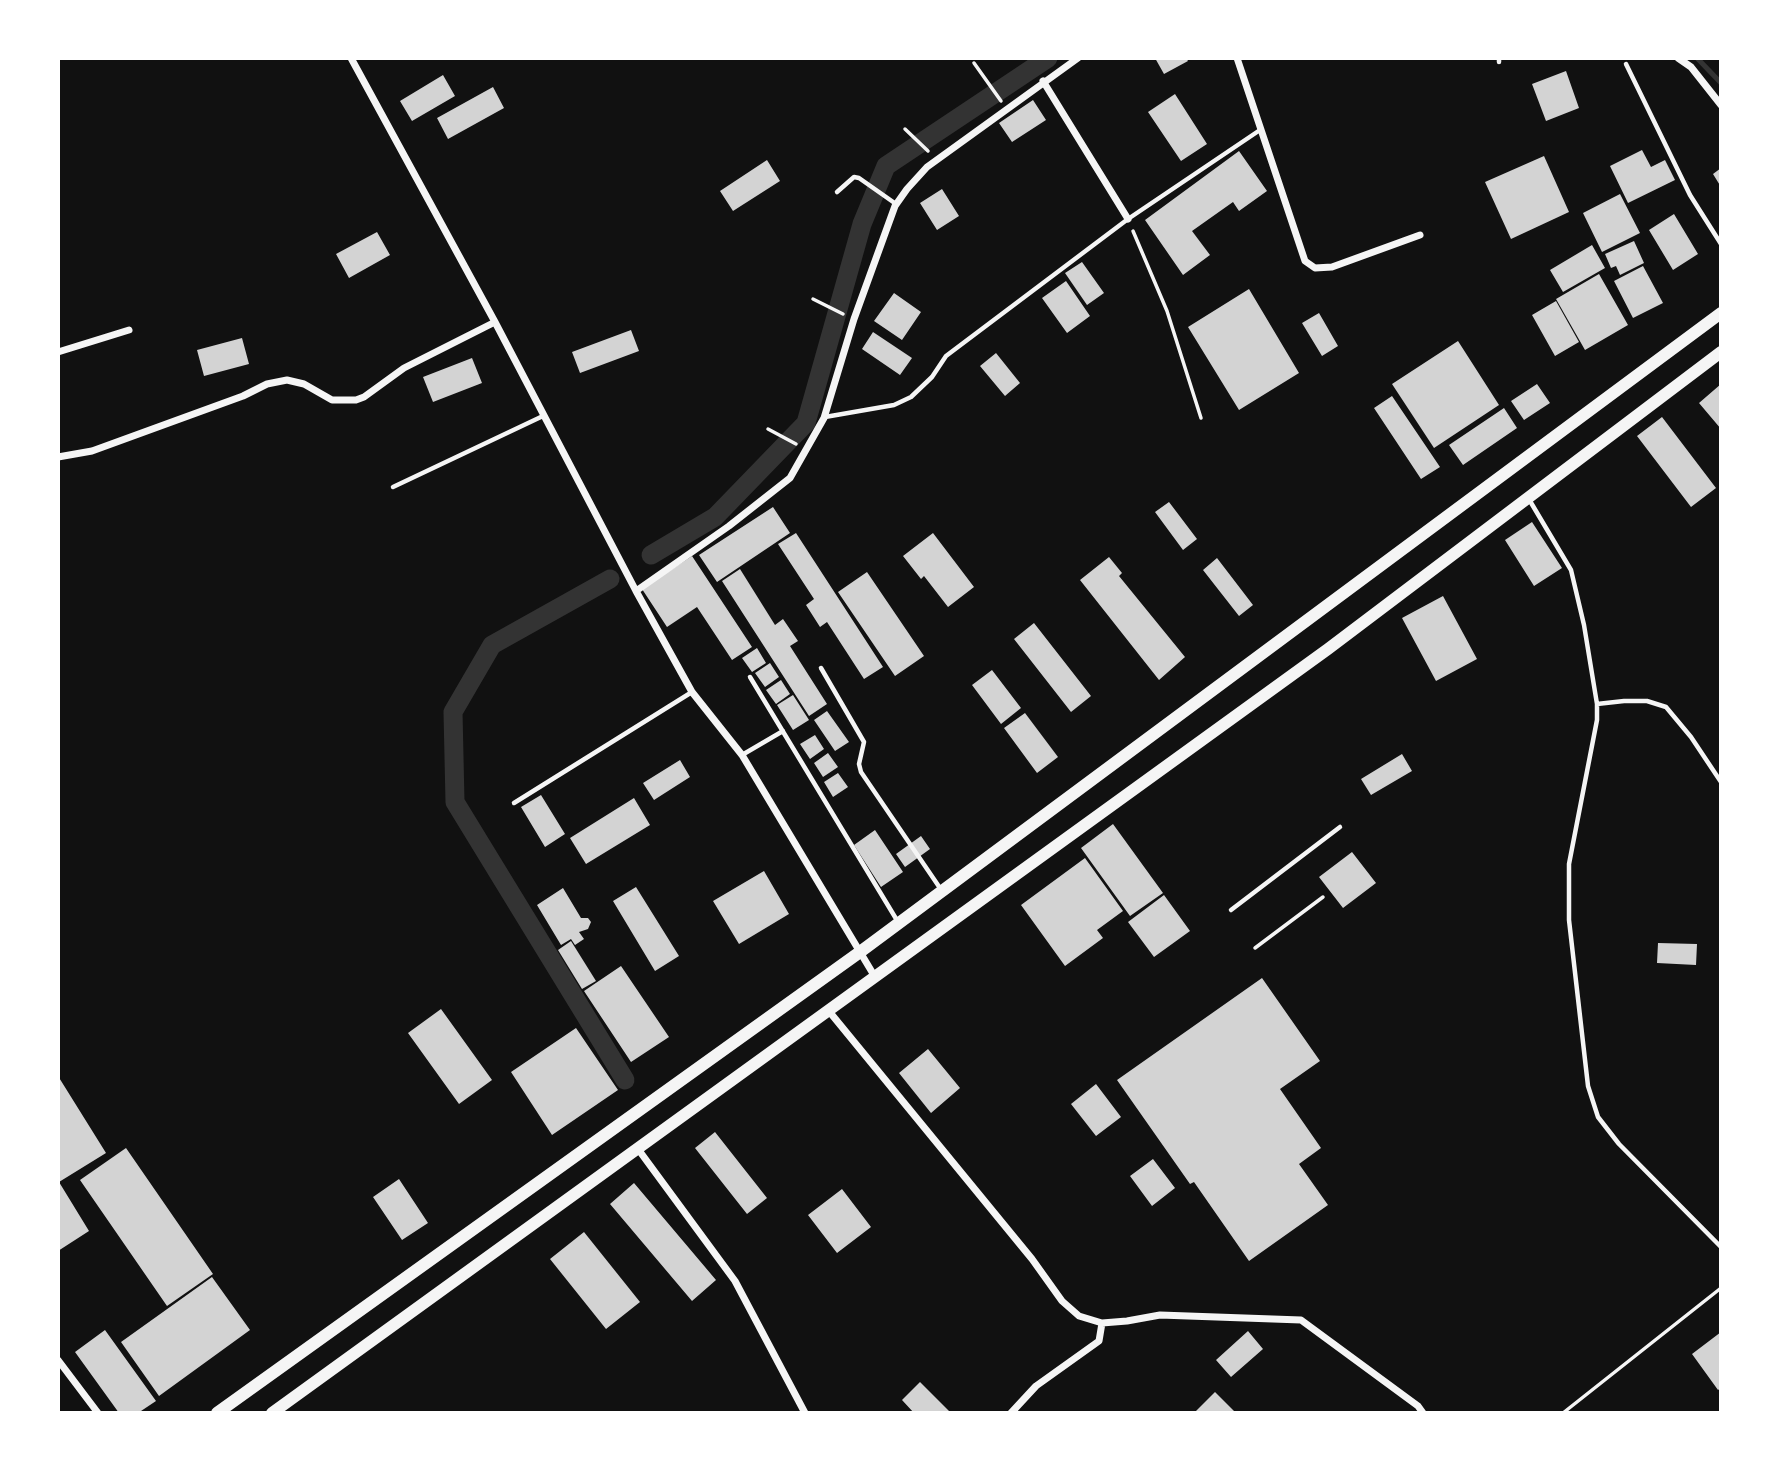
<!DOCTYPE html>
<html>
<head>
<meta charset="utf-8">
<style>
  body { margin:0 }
  #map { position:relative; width:1779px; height:1471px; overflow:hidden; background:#111; font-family:"PT Serif",serif }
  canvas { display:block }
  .frame { position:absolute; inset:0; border:60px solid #fff; pointer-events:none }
</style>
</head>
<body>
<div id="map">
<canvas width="1779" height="1471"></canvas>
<div class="frame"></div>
</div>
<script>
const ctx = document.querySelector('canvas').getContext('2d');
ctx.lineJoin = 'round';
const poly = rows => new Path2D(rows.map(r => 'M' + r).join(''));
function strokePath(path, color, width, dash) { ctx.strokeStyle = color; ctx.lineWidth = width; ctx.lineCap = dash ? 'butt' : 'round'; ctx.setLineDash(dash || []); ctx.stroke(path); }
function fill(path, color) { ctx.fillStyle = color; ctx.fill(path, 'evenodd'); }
const stream = poly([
  [1697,58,1721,83]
]);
const canal = poly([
  [651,555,715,517,806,423,862,224,886,166,1048,58],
  [610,579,492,645,453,712,455,802,625,1080]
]);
const building = poly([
  [1155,58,1186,58,1188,61,1164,74],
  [1566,71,1579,108,1546,121,1532,84],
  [443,75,455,96,412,121,400,101],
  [493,87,504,108,448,139,437,118],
  [1175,94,1207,144,1181,161,1148,112],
  [1033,100,1046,120,1012,142,999,123],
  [1642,150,1651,167,1665,160,1675,180,1628,203,1610,166],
  [1239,151,1267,191,1239,211,1233,202,1192,231,1210,255,1183,275,1145,220],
  [1544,156,1569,212,1511,239,1485,182],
  [767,160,780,181,733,211,720,191],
  [1721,168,1721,187,1713,174],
  [942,189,959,216,937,230,920,203],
  [1620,194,1640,233,1602,252,1583,213],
  [1674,214,1698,254,1673,270,1649,230],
  [377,232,390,255,349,278,336,254],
  [1634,241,1644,263,1620,275,1616,266,1611,268,1605,254],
  [1592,245,1605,268,1563,292,1550,270],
  [1082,262,1104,293,1087,305,1065,273],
  [1643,266,1663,303,1633,318,1614,281],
  [1599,274,1628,325,1585,350,1556,299],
  [1066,281,1090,316,1067,333,1042,298],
  [1249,289,1299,373,1239,410,1188,327],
  [894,293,921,312,902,340,874,321],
  [1556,301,1579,342,1555,356,1532,315],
  [1319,313,1338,346,1322,356,1302,323],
  [631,330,639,351,580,373,572,352],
  [873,332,912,358,900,375,862,349],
  [242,338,249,364,204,376,197,350],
  [1458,341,1499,405,1434,448,1392,384],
  [996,353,1020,383,1005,396,980,366],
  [472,358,482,383,433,402,423,377],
  [1537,384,1550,403,1524,420,1511,401],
  [1721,384,1721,429,1699,403],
  [1392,396,1440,467,1421,479,1374,408],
  [1504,408,1517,428,1463,465,1449,445],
  [1662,417,1716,488,1691,507,1637,436],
  [1169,502,1197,539,1183,550,1155,512],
  [773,507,790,533,717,582,699,555],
  [1532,522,1562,568,1534,586,1505,540],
  [796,533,883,667,864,679,827,622,820,627,806,605,814,599,778,544],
  [933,533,974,587,948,607,924,576,921,579,903,556],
  [692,556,752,647,732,660,697,607,667,627,642,589],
  [1109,557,1122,573,1119,576,1185,657,1159,680,1080,580],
  [1217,558,1253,605,1239,616,1203,570],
  [740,569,775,625,783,619,798,641,790,646,827,704,809,716,722,581],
  [867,572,924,656,895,676,838,592],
  [1443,596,1477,659,1436,681,1402,618],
  [1034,623,1091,696,1071,712,1014,639],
  [757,648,766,663,752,672,742,658],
  [770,663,779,677,765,687,755,673],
  [992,670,1021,708,1001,724,972,685],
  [781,680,790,694,776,704,766,690],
  [793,695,809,720,793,730,777,705],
  [827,711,849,742,835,751,814,720],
  [1025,713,1058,757,1037,773,1004,728],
  [815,735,824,749,810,759,800,744],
  [828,753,838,767,823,777,814,763],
  [1402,754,1412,771,1371,795,1361,779],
  [680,760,690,777,654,800,643,783],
  [838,773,848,787,833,797,824,782],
  [541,795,565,834,545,847,521,807],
  [634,798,650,825,586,864,570,838],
  [1113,824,1163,893,1130,916,1081,848],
  [875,830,903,872,881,887,854,845],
  [921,836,930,849,905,867,896,854],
  [1352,852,1376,883,1343,908,1319,877],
  [1085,858,1123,911,1097,930,1103,938,1065,966,1021,905],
  [764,871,789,914,739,944,713,901],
  [636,887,679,956,655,971,613,901],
  [563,888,581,918,588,918,591,922,588,929,579,932,584,939,575,945,571,939,561,945,537,905],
  [1164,895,1190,931,1154,957,1128,922],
  [571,941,596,981,582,989,558,950],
  [1658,943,1697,944,1696,965,1657,963],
  [621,966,669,1037,631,1062,584,991],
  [1262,978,1320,1061,1280,1089,1321,1148,1299,1164,1328,1205,1249,1261,1194,1182,1190,1184,1117,1080],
  [441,1009,492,1080,459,1104,408,1033],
  [576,1028,618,1090,552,1135,511,1072],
  [928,1049,960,1088,931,1113,899,1073],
  [58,1076,106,1153,59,1182,89,1231,58,1251],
  [1096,1084,1121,1117,1096,1136,1071,1104],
  [715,1132,767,1198,747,1214,695,1148],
  [126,1148,213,1274,167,1306,80,1180],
  [1153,1159,1175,1188,1152,1206,1130,1176],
  [399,1179,428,1223,402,1240,373,1197],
  [634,1183,716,1280,692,1301,610,1204],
  [842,1189,871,1227,837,1253,808,1215],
  [584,1232,640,1302,606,1329,550,1259],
  [212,1277,250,1330,159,1396,121,1342],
  [105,1330,156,1401,138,1413,119,1413,75,1352],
  [1248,1331,1263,1349,1231,1377,1216,1360],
  [1721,1332,1721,1388,1718,1390,1692,1354],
  [920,1382,951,1413,914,1413,902,1400],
  [1215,1392,1235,1412,1194,1413]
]);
const path = poly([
  [974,63,1001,101],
  [905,129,928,151],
  [1133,231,1167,311,1201,418],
  [813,299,843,314],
  [768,429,796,444],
  [1255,948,1323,897],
  [1563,1413,1721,1288]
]);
const service = poly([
  [1499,62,1499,58],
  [1626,64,1690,195,1721,244],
  [837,192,854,177,859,178,896,204],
  [825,417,894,405,911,397,932,377,946,356,1128,219,1260,130],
  [393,487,543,416],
  [1530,501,1571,570,1584,625,1597,704,1597,720,1569,864,1569,920,1588,1086,1598,1117,1619,1144,1721,1247],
  [821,668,864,742,859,764,861,772,942,891],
  [750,677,898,922],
  [1597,704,1624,701,1647,701,1666,707,1691,737,1721,782],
  [742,755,783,731],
  [514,803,692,692],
  [1231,910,1340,827]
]);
const minor = poly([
  [351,58,495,322,636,591,692,692,742,755,875,977],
  [1237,58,1305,261,1315,268,1332,267,1420,235],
  [1678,58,1691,67,1721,105],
  [1043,81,1128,219],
  [58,352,129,330],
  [58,457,92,451,243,396,267,384,287,380,304,384,332,400,356,400,364,397,404,368,495,322],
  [636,591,729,526,790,478,824,418,854,319,895,206,907,189,927,167,1078,58],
  [828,1010,1032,1259,1062,1301,1079,1316,1102,1323,1127,1321,1160,1315,1301,1320,1418,1406,1423,1413],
  [638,1149,735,1281,805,1413],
  [58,1360,98,1413],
  [1011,1413,1036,1386,1099,1341,1102,1323]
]);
const secondary = poly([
  [217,1413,860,952,1721,313],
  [272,1413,1328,649,1721,352]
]);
strokePath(stream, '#333', 5);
strokePath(canal, '#333', 19);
fill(building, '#d3d3d3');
strokePath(path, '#f5f5f5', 3.5);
strokePath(service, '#f5f5f5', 4.5);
strokePath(minor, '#f5f5f5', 7);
strokePath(secondary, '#f5f5f5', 12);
</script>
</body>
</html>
